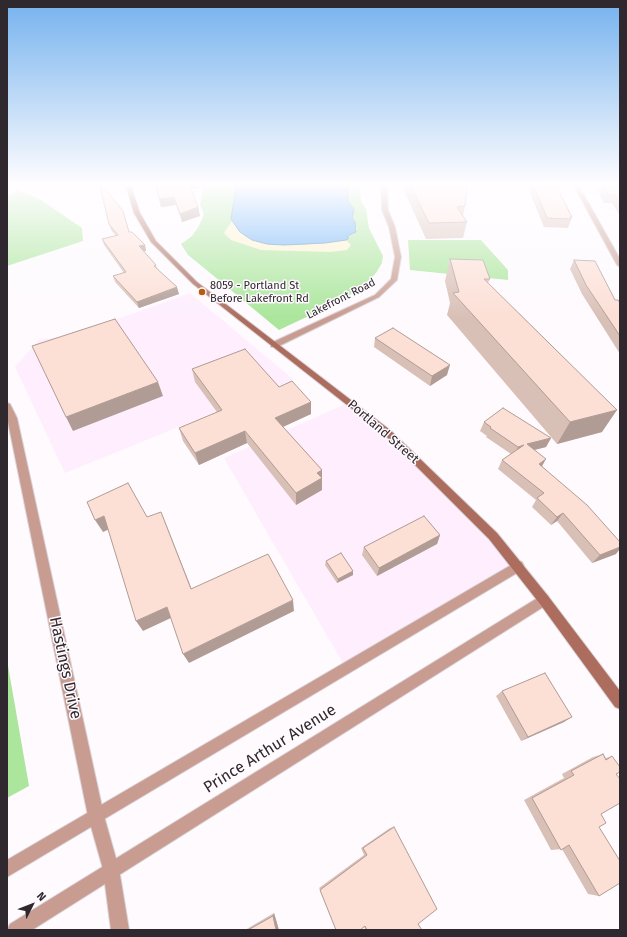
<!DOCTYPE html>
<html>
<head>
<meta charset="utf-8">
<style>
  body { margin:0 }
  #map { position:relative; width:627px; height:937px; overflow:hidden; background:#fefafe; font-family:"Fira Sans",sans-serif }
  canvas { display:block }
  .frame { position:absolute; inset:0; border:8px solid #30282f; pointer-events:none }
  .north { position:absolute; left:12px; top:885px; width:40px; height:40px; -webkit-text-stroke:3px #fefafe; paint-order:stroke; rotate:48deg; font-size:11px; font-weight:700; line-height:16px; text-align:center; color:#30282f }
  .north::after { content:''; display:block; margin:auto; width:14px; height:18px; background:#30282f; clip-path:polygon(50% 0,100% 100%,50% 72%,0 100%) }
</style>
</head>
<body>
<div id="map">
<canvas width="627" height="937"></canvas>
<div class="frame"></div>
<div class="north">N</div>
</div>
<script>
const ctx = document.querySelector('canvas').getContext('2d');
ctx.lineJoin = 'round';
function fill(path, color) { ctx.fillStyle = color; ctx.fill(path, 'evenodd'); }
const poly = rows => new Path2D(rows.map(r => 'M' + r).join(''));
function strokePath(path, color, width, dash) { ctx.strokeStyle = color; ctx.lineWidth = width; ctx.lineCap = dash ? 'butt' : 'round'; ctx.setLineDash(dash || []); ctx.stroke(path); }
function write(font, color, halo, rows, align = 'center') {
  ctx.font = font + ' "Fira Sans",sans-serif'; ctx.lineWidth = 3; ctx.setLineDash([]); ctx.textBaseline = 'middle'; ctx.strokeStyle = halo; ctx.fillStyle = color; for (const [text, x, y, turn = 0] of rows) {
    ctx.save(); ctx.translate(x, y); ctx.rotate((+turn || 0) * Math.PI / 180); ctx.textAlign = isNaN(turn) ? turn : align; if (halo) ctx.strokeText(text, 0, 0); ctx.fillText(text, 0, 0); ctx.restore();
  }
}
const built = poly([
  [190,293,294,380,65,473,15,367,40,339,67,337],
  [348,403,390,435,518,566,347,670,224,458]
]);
const green = poly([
  [205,186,236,186,231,219,348,237,354,234,357,230,355,222,352,218,353,208,348,201,349,193,347,189,348,186,359,186,361,201,366,209,369,228,383,256,382,263,376,273,361,288,334,304,279,330,198,263,188,255,181,244,192,236,199,226,204,214,200,205,203,189],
  [17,189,41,200,82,228,83,241,7,266,7,195,13,194],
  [408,240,481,240,508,270,508,280,410,270],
  [7,660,29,786,7,798]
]);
const sand = poly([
  [232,221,240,232,248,238,262,243,302,245,346,240,351,245,347,250,330,252,261,250,231,240,224,233]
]);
const water = poly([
  [236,186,348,186,348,201,354,210,352,218,355,222,356,232,348,236,348,239,346,240,325,243,284,245,267,244,252,240,240,232,231,219,236,186]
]);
const minor = poly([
  [381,186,387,186,388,210,395,227,401,257,397,280,379,297,277,347,271,347,271,343,375,295,391,279,395,257,389,227,382,210,381,186],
  [574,186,579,186,620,259,620,267,617,265,574,186],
  [7,403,10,404,17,418,104,816,119,869,129,930,111,930,103,869,88,816,7,417,7,403]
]);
const tertiary = poly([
  [518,561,522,562,524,566,522,570,7,877,7,860,518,561],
  [544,594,548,596,550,600,548,604,32,930,7,930,10,924,544,594]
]);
const secondary = poly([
  [126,186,131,186,140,213,156,241,197,282,390,430,497,533,548,596,620,691,620,709,615,707,540,604,489,539,384,434,193,284,151,242,134,213,126,186]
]);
const wall = poly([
  [156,186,198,186,199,188,191,189,198,207,200,216,182,222,176,205,161,207],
  [402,186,467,186,465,206,463,216,467,222,463,238,426,239],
  [531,186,556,186,572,217,568,228,544,227,529,191],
  [595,186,620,186,620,216,612,203,604,203],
  [109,224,129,232,145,245,146,251,144,251,158,269,179,294,139,308,115,282,113,276,124,273,104,245,102,239,116,236,111,230],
  [450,259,490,279,488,283,602,432,557,444,447,315,450,303,445,281],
  [574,260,615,300,620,303,620,354,582,294,570,269],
  [375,338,447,375,430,386,374,347],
  [192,369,279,387,311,402,311,414,283,427,322,470,322,490,296,505,247,443,199,465,183,441,179,428,217,412,195,382],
  [484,422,551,438,546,447,534,450,542,466,616,554,592,563,557,521,551,525,532,507,536,500,498,469,502,460,511,454,486,437,487,436,480,431],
  [440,535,437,544,377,576,362,555,364,547],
  [326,561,353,571,353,575,337,583,325,565],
  [502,691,564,722,521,741,496,696],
  [603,754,606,758,612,756,616,774,601,814,599,827,599,896,588,894,562,849,551,850,524,800,564,778,562,774,593,757],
  [394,827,418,924,422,930,366,930,364,927,320,890,319,888,364,855,361,848,390,828],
  [274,913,279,930,245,930]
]);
const shadedWall = poly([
  [189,186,198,186,199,188,189,189],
  [174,197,176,205,161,207,159,199],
  [198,207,200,216,182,222,180,214],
  [145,245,146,251,141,252,139,246],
  [177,287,179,294,139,308,137,302],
  [450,365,447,375,430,386,432,376],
  [158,382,163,396,73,431,66,417],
  [311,402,311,414,276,430,275,418],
  [617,410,602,432,557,444,570,422],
  [245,431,247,443,199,465,195,453],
  [551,438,546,447,522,453,527,444],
  [524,445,514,456,518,447],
  [546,459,541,468,539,464],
  [322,470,322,490,296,505,296,493,317,473],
  [161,512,166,524,196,600,191,589],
  [563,513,557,521,551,525,557,517],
  [104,516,112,528,103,532,95,520],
  [440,535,437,544,377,576,379,568],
  [620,547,620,549,616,554,592,563,600,555],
  [353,571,353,575,337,583,338,579],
  [293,600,294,611,189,663,183,654],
  [167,607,173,617,143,631,136,621],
  [572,717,564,722,521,741,528,737],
  [274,913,279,930,276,930,273,916]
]);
const building = poly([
  [100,186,103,186,123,211,129,232,132,232,145,245,139,246,156,265,154,266,177,287,137,302,113,276,126,272,102,239,118,235,109,224,100,186],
  [156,186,190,186,198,207,180,214,174,197,159,199,156,186],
  [411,186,467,186,465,206,457,207,467,222,429,223,411,186],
  [534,186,556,186,572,217,570,217,571,219,547,218,534,186],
  [603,186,620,186,620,202,615,195,608,195,603,186],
  [450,259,483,260,490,279,484,279,617,410,570,422,453,293,459,292,450,259],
  [574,260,595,261,615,300,618,300,620,303,620,336,586,285,574,260],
  [115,319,158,382,66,417,32,346,115,319],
  [393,328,450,365,432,376,375,338,393,328],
  [245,349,279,387,292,381,311,402,275,418,322,470,317,473,322,478,296,493,245,431,195,453,179,428,222,410,192,369,245,349],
  [503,408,551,438,527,444,546,459,539,464,587,505,620,542,620,547,600,555,563,513,557,517,537,498,544,493,502,460,524,445,518,447,490,428,491,427,484,422,503,408],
  [128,483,147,517,161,512,191,589,268,554,293,600,183,654,167,607,136,621,104,516,95,520,87,502,128,483],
  [424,516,440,535,379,568,364,547,424,516],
  [341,553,353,571,338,579,326,561,341,553],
  [545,673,572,717,528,737,502,691,545,673],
  [603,754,606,760,612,756,620,767,620,772,616,774,620,779,620,803,601,814,606,823,599,827,620,861,620,883,599,896,569,845,561,850,532,798,574,775,571,771,603,754],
  [394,827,437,909,418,924,422,930,367,930,365,926,360,930,336,930,320,890,367,855,363,848,394,827],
  [273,916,276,930,248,930,273,916]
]);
const markers = [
  [202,292,4,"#ba5b14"]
];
const farPoinames = [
  ["8059 - Portland St",210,286],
  ["Before Lakefront Rd",210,299]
];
const farStreetnames = [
  ["Lakefront Road",341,299,-27]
];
const streetNames = [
  ["Portland Street",383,432,41]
];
const nearStreetnames = [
  ["Hastings Drive",65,668,78],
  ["Prince Arthur Avenue",270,749,-32]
];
fill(built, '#feeefe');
fill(green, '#abe69c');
fill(sand, '#fcf2cc');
fill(water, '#69b0f6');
strokePath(water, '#5887ba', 1);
strokePath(minor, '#d9d4d9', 2);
strokePath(tertiary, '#d9d4d9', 2);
strokePath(secondary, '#d9d4d9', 2);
fill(minor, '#c99c91');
fill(tertiary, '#c99c91');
fill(secondary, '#ac6d5e');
fill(wall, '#d9c0b7');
fill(shadedWall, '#b09c95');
fill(building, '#fcdfd5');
strokePath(building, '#b09c95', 1);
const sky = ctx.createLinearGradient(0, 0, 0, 318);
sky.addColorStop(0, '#75b2ee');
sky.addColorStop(0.58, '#fffdff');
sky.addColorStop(1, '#fffdff00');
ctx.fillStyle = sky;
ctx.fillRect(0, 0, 627, 318);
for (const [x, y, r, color] of markers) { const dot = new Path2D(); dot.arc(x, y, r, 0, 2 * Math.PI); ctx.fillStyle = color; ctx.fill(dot); strokePath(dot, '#fefafe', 1.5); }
write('11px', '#30282f', '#fefafe', farPoinames, 'left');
write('11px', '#30282f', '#fefafe', farStreetnames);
write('13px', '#30282f', '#fefafe', streetNames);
write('16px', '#30282f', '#fefafe', nearStreetnames);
</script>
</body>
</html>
